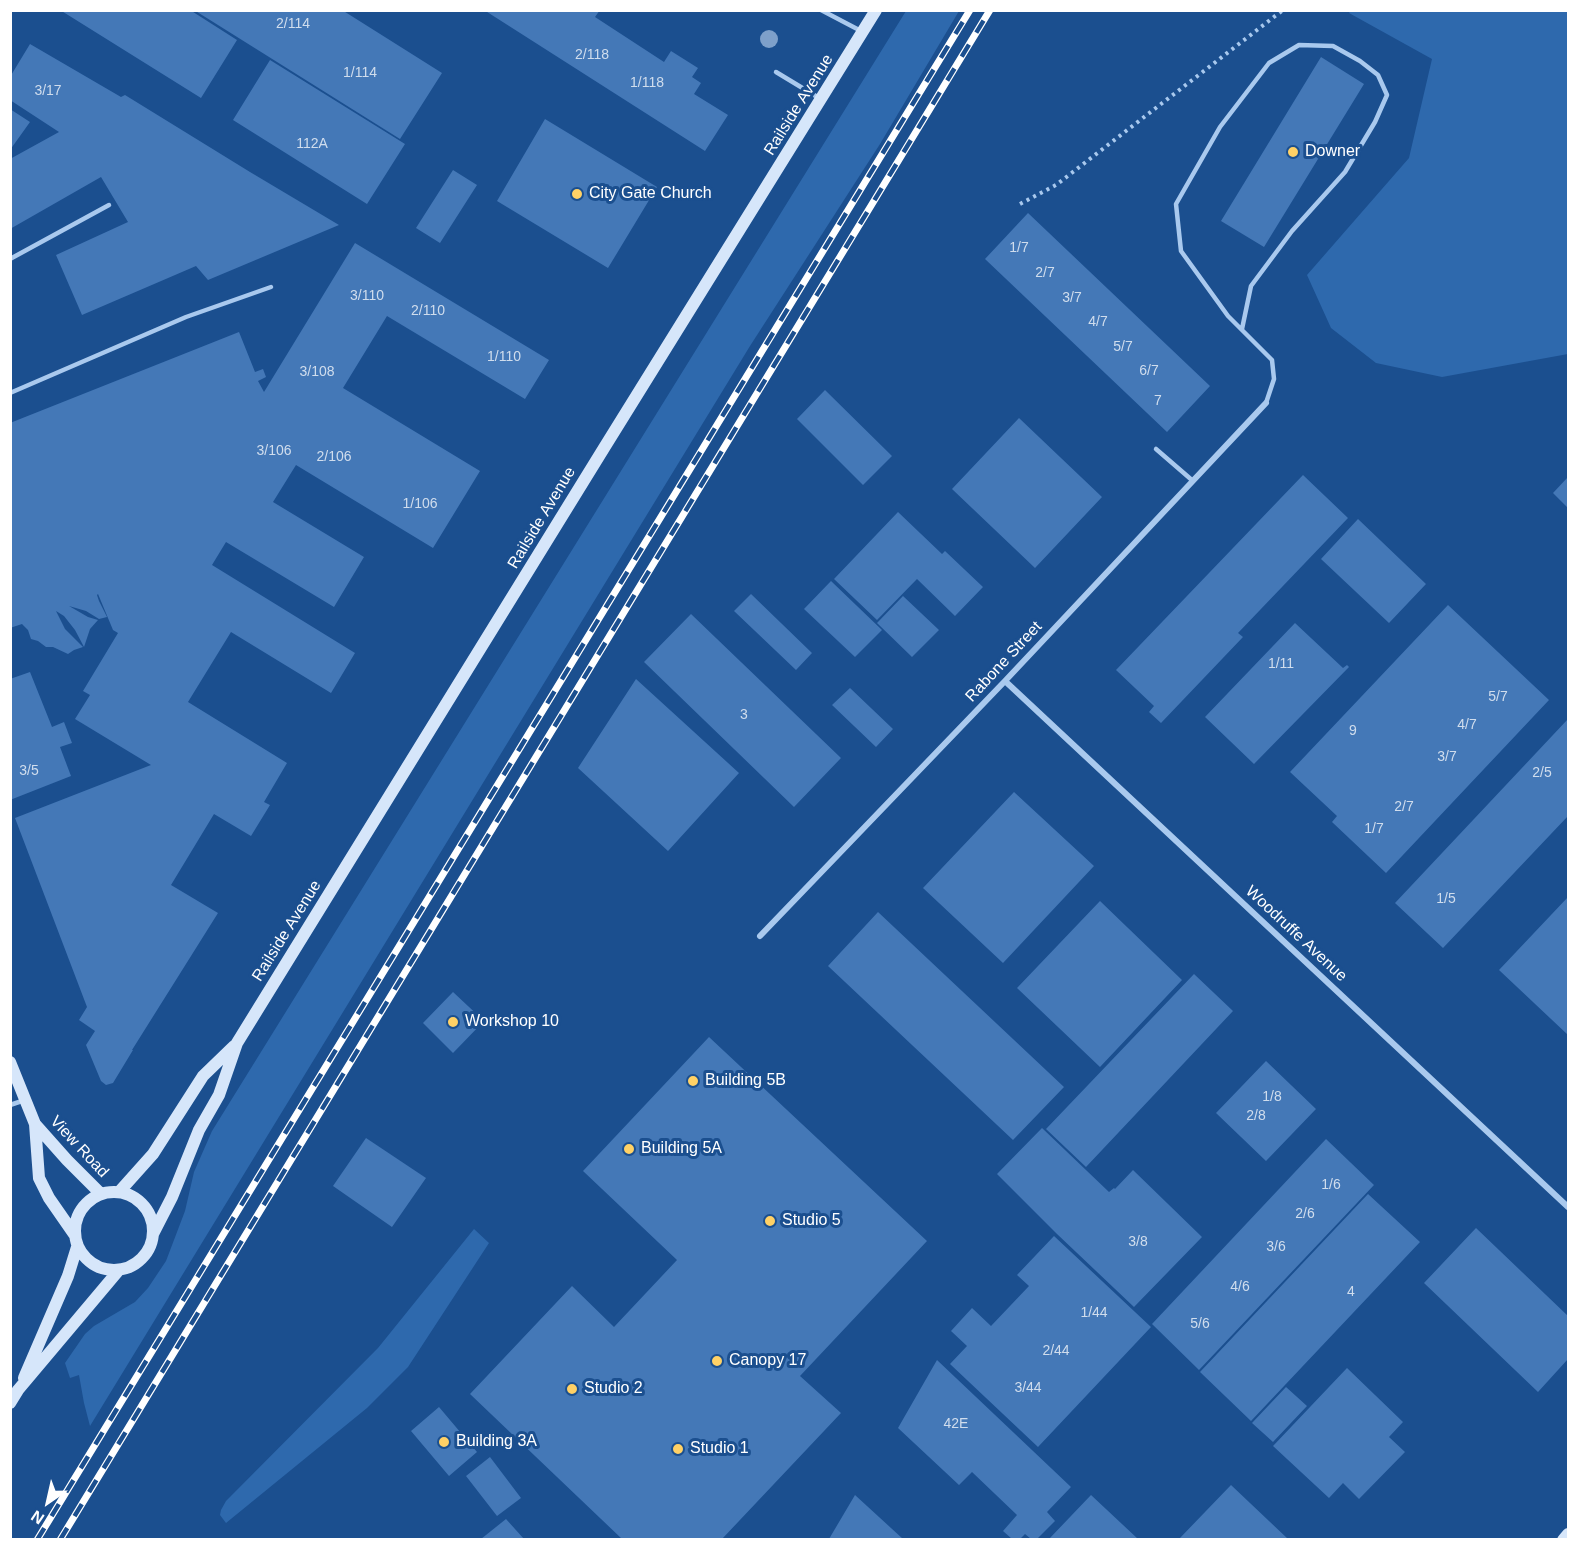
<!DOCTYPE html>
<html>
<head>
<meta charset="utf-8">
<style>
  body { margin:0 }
  #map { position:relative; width:1579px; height:1550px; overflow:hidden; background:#1b4f8f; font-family:Helvetica,sans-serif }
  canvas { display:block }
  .frame { position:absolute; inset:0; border:12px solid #fff; pointer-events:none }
  .north { position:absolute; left:18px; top:1472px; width:60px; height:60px; -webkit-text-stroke:4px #1b4f8f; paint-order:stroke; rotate:214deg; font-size:16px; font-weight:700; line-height:24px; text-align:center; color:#fff }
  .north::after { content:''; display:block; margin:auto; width:21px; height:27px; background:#fff; clip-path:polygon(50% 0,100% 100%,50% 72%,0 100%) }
</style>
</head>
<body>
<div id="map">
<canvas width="1579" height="1550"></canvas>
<div class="frame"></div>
<div class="north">N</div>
</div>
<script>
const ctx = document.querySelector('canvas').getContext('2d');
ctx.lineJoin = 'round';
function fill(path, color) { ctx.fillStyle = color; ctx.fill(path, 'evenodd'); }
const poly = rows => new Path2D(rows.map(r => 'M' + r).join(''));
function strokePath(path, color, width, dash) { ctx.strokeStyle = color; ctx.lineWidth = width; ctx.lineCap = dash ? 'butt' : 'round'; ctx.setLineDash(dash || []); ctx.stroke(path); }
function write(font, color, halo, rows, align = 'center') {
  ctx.font = font + ' Helvetica,sans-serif'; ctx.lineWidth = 6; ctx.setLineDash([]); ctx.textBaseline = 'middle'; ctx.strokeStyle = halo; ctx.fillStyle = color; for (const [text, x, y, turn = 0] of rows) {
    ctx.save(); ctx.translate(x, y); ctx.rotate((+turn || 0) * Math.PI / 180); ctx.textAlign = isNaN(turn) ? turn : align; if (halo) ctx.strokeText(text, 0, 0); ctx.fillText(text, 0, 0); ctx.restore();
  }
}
const green = poly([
  [1351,10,1568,11,1568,354,1442,377,1376,363,1331,328,1307,275,1409,158,1432,59,1349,13],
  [906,11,959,11,880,144,750,346,90,1426,84,1403,79,1375,70,1378,65,1363,85,1334,94,1326,135,1302,148,1288,166,1261,185,1211,194,1172,212,1131],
  [474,1229,489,1243,408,1367,367,1408,226,1523,220,1515,221,1510,226,1501,378,1348]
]);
const building = poly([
  [60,10,190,10,237,40,201,98],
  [194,10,342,10,442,73,400,139],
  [484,10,600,10,595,17,664,62,671,51,698,68,692,77,701,83,694,94,728,115,705,151],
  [30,44,121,97,125,95,250,172,339,225,208,280,196,266,82,315,56,255,128,222,101,177,10,229,10,159,59,132,10,100,10,77],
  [1321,57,1364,84,1264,247,1221,221],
  [270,60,405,144,367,204,233,120],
  [10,109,30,122,10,150],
  [545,119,657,187,608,268,497,201],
  [453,170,477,185,440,243,416,228],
  [1028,213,1210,386,1167,432,985,259],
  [355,243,549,360,525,399,387,316,343,388,480,471,433,548,296,465,273,502,364,557,334,607,226,542,212,565,355,653,331,693,231,632,188,702,287,763,264,802,270,805,251,836,214,814,171,885,218,913,132,1050,133,1050,113,1083,106,1085,101,1081,86,1045,95,1031,79,1020,87,1007,15,818,151,765,75,719,90,695,83,691,118,633,113,630,98,594,97,595,99,601,107,617,99,619,86,611,69,606,88,617,98,620,90,629,84,647,75,630,64,616,56,611,65,629,83,647,74,650,68,654,53,647,46,647,38,641,31,639,28,630,22,624,10,628,10,423,239,332,255,372,263,369,266,377,258,381,264,392],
  [825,390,892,456,863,485,797,419],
  [1019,418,1102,497,1035,568,952,489],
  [1303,475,1348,518,1238,633,1243,637,1161,723,1149,712,1154,706,1116,670],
  [1568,477,1568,508,1553,493],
  [898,512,942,554,945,551,983,587,955,616,917,579,877,620,834,579],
  [1358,519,1426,584,1389,623,1321,559],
  [831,581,882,630,855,657,804,609],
  [751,594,812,653,796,670,734,611],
  [903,596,939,630,912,657,877,623],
  [1448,605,1549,700,1386,873,1332,822,1337,816,1290,772],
  [691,614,841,758,794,807,644,662],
  [1295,623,1343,668,1347,665,1349,667,1254,764,1205,717],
  [30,672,52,727,64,722,72,743,60,747,71,776,10,800,10,679],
  [636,679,739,773,668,851,578,768],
  [850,688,893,729,876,747,832,705],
  [1568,719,1568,816,1443,948,1395,903],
  [1014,792,1094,866,1003,963,923,888],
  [1568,897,1568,1035,1499,970],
  [1100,901,1182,980,1100,1067,1017,988],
  [878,912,1064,1087,1013,1140,828,966],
  [1194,974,1233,1011,1086,1167,1046,1129],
  [453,992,484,1021,453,1053,423,1023],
  [709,1037,927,1241,800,1376,841,1413,722,1539,622,1539,470,1394,572,1286,614,1327,677,1260,583,1171],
  [1266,1061,1316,1109,1266,1161,1216,1113],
  [1042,1128,1109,1192,1114,1188,1115,1189,1133,1170,1202,1237,1134,1307,1057,1234,997,1174],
  [366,1138,426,1178,392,1227,333,1186],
  [1326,1139,1374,1185,1199,1370,1152,1324],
  [1368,1194,1420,1242,1251,1421,1200,1372],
  [1476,1228,1568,1316,1568,1359,1538,1392,1424,1283],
  [1054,1236,1151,1327,1038,1447,950,1364,967,1346,951,1331,972,1308,991,1326,1029,1286,1017,1275],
  [937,1360,1071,1487,1047,1512,1055,1521,1037,1539,1031,1539,1025,1534,1020,1539,1012,1539,1003,1531,1017,1515,972,1472,959,1485,898,1428],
  [1347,1368,1403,1422,1389,1437,1405,1452,1359,1499,1343,1483,1329,1498,1273,1446],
  [1286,1387,1307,1406,1273,1442,1252,1423],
  [439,1407,477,1452,449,1476,411,1431],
  [490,1457,521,1498,497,1516,466,1476],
  [1231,1485,1288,1539,1179,1539],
  [855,1495,903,1539,829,1539],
  [1091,1495,1138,1539,1049,1539],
  [506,1519,524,1539,481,1539]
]);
const path = poly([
  [1020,204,1056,185,1283,10]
]);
const service = poly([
  [821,10,861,31],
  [776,72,819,98],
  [10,259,109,205],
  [1242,329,1251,286,1292,231,1345,172,1375,122,1387,95,1378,75,1360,61,1333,46,1299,45,1269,63,1220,127,1176,204,1181,251,1228,316,1272,360,1274,379,1266,403],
  [10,393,186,317,271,287],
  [1156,449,1193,481],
  [10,1105,25,1100]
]);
const minor = poly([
  [1005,681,1568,1207],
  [760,936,1005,681,1266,403]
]);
const secondary = poly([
  [10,1062,35,1124,39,1178,49,1198,74,1234],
  [35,1124,67,1160,100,1193],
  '75 1231a39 39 0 1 1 78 0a39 39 0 1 1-78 0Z',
  [119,1192,153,1154,203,1076,234,1046],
  [153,1234,172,1197,199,1130,219,1095,237,1043,604,448,876,10],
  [24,1378,68,1276,77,1247],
  [10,1403,18,1390,119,1270],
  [1563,1540,1568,1534]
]);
const rail = poly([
  [37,1540,970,10],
  [60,1540,990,10]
]);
const trees = [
  [769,39]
];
const markers = [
  [1293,152,6,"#ffd166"],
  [577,194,6,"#ffd166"],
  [453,1022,6,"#ffd166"],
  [693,1081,6,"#ffd166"],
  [629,1149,6,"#ffd166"],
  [770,1221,6,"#ffd166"],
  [717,1361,6,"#ffd166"],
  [572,1389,6,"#ffd166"],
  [444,1442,6,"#ffd166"],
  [678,1449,6,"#ffd166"]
];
const numberNames = [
  ["2/114",293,24],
  ["2/118",592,55],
  ["1/114",360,73],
  ["1/118",647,83],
  ["3/17",48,91],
  ["112A",312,144],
  ["1/7",1019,248],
  ["2/7",1045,273],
  ["3/110",367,296],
  ["3/7",1072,298],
  ["2/110",428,311],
  ["4/7",1098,322],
  ["5/7",1123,347],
  ["1/110",504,357],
  ["6/7",1149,371],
  ["3/108",317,372],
  ["7",1158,401],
  ["3/106",274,451],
  ["2/106",334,457],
  ["1/106",420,504],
  ["1/11",1281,664],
  ["5/7",1498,697],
  ["3",744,715],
  ["4/7",1467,725],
  ["9",1353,731],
  ["3/7",1447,757],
  ["3/5",29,771],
  ["2/5",1542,773],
  ["2/7",1404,807],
  ["1/7",1374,829],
  ["1/5",1446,899],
  ["1/8",1272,1097],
  ["2/8",1256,1116],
  ["1/6",1331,1185],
  ["2/6",1305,1214],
  ["3/8",1138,1242],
  ["3/6",1276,1247],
  ["4/6",1240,1287],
  ["4",1351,1292],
  ["1/44",1094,1313],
  ["5/6",1200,1324],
  ["2/44",1056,1351],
  ["3/44",1028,1388],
  ["42E",956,1424]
];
const streetNames = [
  ["Railside Avenue",799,105,-58],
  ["Railside Avenue",542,518,-59],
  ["Rabone Street",1004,662,-47],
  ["Railside Avenue",287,931,-58],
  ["Woodruffe Avenue",1296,934,43],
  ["View Road",79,1147,47]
];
const poiNames = [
  ["Downer",1305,152],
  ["City Gate Church",589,194],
  ["Workshop 10",465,1022],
  ["Building 5B",705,1081],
  ["Building 5A",641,1149],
  ["Studio 5",782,1221],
  ["Canopy 17",729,1361],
  ["Studio 2",584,1389],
  ["Building 3A",456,1442],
  ["Studio 1",690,1449]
];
fill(green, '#2e69ad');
fill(building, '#4478b7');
strokePath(path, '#a9c9ee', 4, [3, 4.5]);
strokePath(service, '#a9c9ee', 4.5);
strokePath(minor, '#a9c9ee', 6);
strokePath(secondary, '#d6e6fa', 12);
strokePath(rail, '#fff', 7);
strokePath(rail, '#1b4f8f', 4.5, [14]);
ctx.fillStyle = '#7ea0ca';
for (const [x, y] of trees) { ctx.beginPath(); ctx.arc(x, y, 9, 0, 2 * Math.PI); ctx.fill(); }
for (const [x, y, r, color] of markers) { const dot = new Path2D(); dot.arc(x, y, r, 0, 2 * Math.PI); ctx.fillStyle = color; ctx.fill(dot); strokePath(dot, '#1b4f8f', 2); }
write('14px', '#d0dded', null, numberNames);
write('16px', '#fff', '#1b4f8f', streetNames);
write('16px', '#fff', '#1b4f8f', poiNames, 'left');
</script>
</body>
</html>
